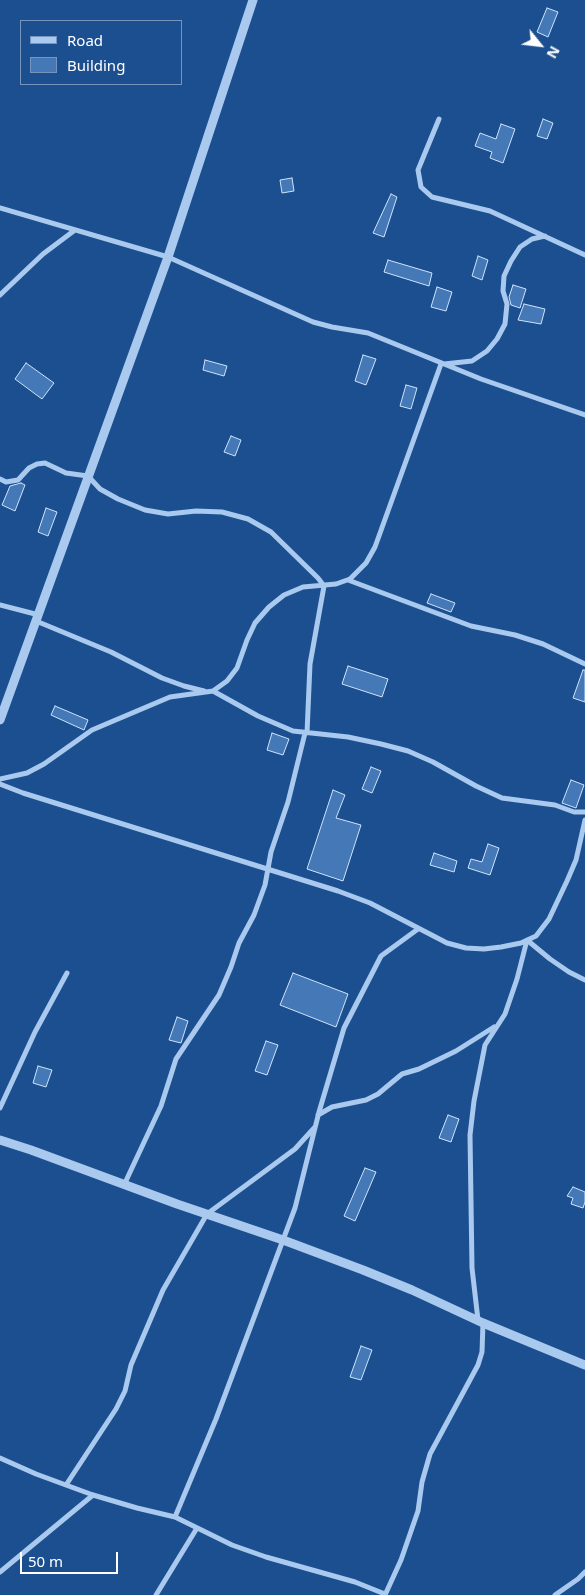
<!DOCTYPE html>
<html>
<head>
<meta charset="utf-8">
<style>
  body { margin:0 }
  #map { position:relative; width:585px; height:1595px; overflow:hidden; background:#1b4f8f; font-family:"Noto Sans",sans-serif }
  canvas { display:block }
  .legend { position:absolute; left:20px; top:20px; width:162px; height:65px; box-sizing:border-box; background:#1b4f8f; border:1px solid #7695bc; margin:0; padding:6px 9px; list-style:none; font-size:15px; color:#fff }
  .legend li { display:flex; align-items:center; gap:10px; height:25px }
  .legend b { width:25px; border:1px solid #7695bc }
  .north { position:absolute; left:515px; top:20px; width:50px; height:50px; -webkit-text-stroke:4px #1b4f8f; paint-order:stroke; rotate:119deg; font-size:14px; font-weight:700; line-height:20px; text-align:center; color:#fff }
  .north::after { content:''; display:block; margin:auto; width:18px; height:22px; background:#fff; clip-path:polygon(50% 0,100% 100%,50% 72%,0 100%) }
  .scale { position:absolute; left:20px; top:1552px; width:98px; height:22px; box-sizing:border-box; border:2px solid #fff; border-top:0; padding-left:6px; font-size:15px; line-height:18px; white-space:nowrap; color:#fff; -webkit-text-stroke:4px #1b4f8f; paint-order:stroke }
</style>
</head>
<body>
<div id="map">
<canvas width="585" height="1595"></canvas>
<ul class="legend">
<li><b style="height:6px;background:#a9c9ee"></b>Road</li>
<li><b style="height:14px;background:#4478b7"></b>Building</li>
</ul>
<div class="north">N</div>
<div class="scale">50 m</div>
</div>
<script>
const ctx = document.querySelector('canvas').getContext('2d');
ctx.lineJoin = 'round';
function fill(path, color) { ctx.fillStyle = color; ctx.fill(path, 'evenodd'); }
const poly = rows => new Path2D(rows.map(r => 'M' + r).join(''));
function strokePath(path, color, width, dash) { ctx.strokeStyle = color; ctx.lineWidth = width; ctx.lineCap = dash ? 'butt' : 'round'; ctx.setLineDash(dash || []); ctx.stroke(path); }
const building = poly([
  [547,8,558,12,548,37,537,32,547,8],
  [543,119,553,123,547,139,537,136,543,119],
  [501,124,515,129,503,163,490,158,492,152,475,146,480,133,496,139,501,124],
  [292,178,294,191,282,193,280,180,292,178],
  [391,194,397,197,384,237,373,233,391,194],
  [478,256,488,260,482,280,472,276,478,256],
  [388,260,432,273,429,286,384,272,388,260],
  [513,285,526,289,520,308,511,305,509,297,513,285],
  [437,287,452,292,446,311,431,307,437,287],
  [524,304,545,309,541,324,518,320,524,304],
  [363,355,376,359,366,385,355,381,363,355],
  [205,360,227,366,224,376,203,370,205,360],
  [26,363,54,383,42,399,15,379,26,363],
  [406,385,417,388,411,409,400,406,406,385],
  [231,436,241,440,235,456,224,452,231,436],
  [21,483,25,485,15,511,2,505,10,486,21,483],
  [46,508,57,512,48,536,38,532,46,508],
  [431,594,455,603,451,612,427,603,431,594],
  [348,666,388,679,382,697,342,684,348,666],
  [583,670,585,670,585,702,573,698,583,670],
  [55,706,88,720,84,730,51,715,55,706],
  [272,733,289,739,283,755,267,750,272,733],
  [371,767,381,771,372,793,362,789,371,767],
  [571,780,584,785,576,808,562,803,571,780],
  [333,790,345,795,336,818,361,825,343,881,307,869,333,790],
  [488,844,499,848,490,875,468,868,471,859,482,862,488,844],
  [434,853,457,861,454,872,430,865,434,853],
  [293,973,348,994,336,1027,280,1005,293,973],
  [177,1017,188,1021,181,1043,169,1040,177,1017],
  [266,1041,278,1045,267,1075,255,1071,266,1041],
  [38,1066,52,1070,46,1087,33,1083,38,1066],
  [448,1115,459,1119,451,1142,439,1138,448,1115],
  [365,1168,376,1172,355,1221,344,1216,365,1168],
  [573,1187,585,1192,585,1202,583,1208,571,1204,573,1198,567,1196,573,1187],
  [361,1346,372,1350,361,1380,350,1377,361,1346]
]);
const minor = poly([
  [439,119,418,170,421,187,432,197,490,211,585,255],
  [0,208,168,257,313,322,332,327,368,333,481,379,585,415],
  [0,295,43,254,75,230],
  [444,364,472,361,487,351,497,339,505,324,507,304,503,291,504,276,511,261,520,247,532,239,545,236],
  [0,479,6,482,18,480,29,468,37,464,45,463,66,473,88,476,100,489,118,499,145,510,168,514,196,511,222,512,248,519,271,532,318,578,324,586,310,664,307,733],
  [348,580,471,626,515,635,543,644,585,664],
  [0,605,39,615],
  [36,621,111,652,162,678,184,686,204,691],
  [213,691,258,716,293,731,348,737,381,744,408,751,433,762,476,786,502,798,555,805,574,812,585,812],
  [0,779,27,773,44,764,92,730,170,697,213,691,227,681,237,668,247,640,255,623,269,607,284,595,303,587,336,584,350,579,366,563,375,547,441,364],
  [0,784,23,793,338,891,370,903,447,943,466,948,484,949,501,947,521,943,536,936,549,919,567,881,576,860,585,820],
  [0,1108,35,1032,67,973],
  [318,1115,332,1107,366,1100,378,1094,402,1074,419,1069,456,1051,494,1027],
  [124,1185,161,1106,176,1059,219,995,231,967,239,943,254,915,265,885,271,852,288,802,305,733],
  [478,1320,472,1268,470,1135,474,1101,485,1045,505,1014,517,979,527,940,550,959,569,972,585,980],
  [0,1458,36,1474,93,1495,137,1508,175,1517,232,1545,266,1557,355,1582,385,1594],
  [66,1485,116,1409,125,1391,131,1365,163,1290,207,1214,295,1149,315,1127],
  [175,1517,216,1419,295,1208,319,1112,344,1028,381,956,418,929],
  [0,1572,93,1495],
  [156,1595,197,1528],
  [385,1595,401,1560,418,1511,422,1482,430,1454,478,1365,482,1352,483,1323],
  [555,1595,578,1579,585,1572]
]);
const tertiary = poly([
  [0,720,168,257,253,0],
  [0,1140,31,1150,177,1204,283,1240,363,1270,412,1290,483,1323,585,1365]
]);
fill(building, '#4478b7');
strokePath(building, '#cfe3fa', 1);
strokePath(minor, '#a9c9ee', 5);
strokePath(tertiary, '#a9c9ee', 9);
</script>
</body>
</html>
